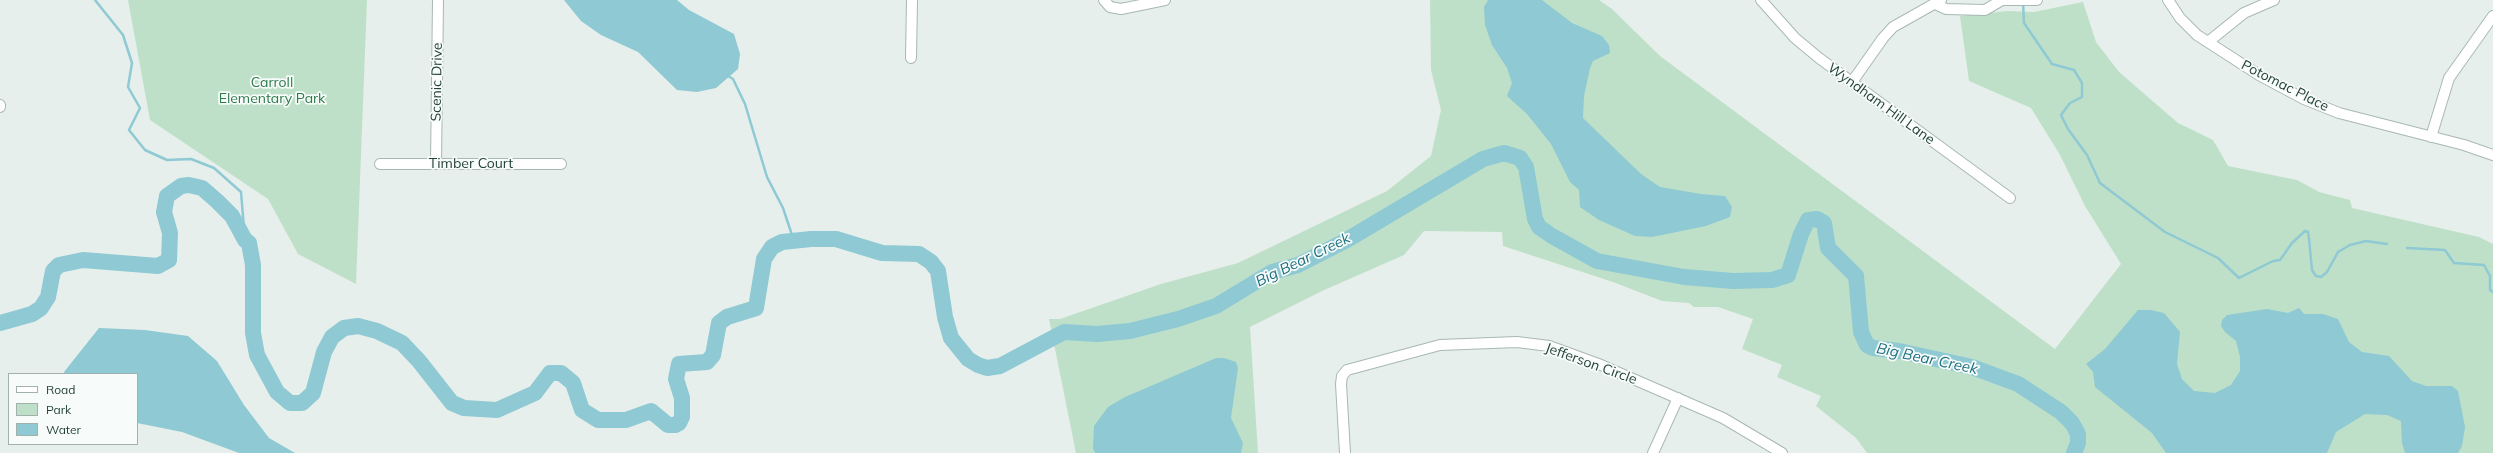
<!DOCTYPE html>
<html>
<head>
<meta charset="utf-8">
<style>
  body { margin:0 }
  #map { position:relative; width:2493px; height:453px; overflow:hidden; background:#e6efeb; font-family:Mulish,sans-serif }
  canvas { display:block }
  .legend { position:absolute; left:8px; top:373px; width:130px; height:72px; box-sizing:border-box; background:#f7fbf9; border:1px solid #a3b1ad; margin:0; padding:5px 7px; list-style:none; font-size:12px; color:#24423a }
  .legend li { display:flex; align-items:center; gap:8px; height:20px }
  .legend b { width:20px; border:1px solid #a3b1ad }
</style>
</head>
<body>
<div id="map">
<canvas width="2493" height="453"></canvas>
<ul class="legend">
<li><b style="height:5px;background:#fff"></b>Road</li>
<li><b style="height:11px;background:#bfe0c8"></b>Park</li>
<li><b style="height:11px;background:#8ec9d4"></b>Water</li>
</ul>
</div>
<script>
const ctx = document.querySelector('canvas').getContext('2d');
ctx.lineJoin = 'round';
function fill(path, color) { ctx.fillStyle = color; ctx.fill(path, 'evenodd'); }
const poly = rows => new Path2D(rows.map(r => 'M' + r).join(''));
function strokePath(path, color, width, dash) { ctx.strokeStyle = color; ctx.lineWidth = width; ctx.lineCap = dash ? 'butt' : 'round'; ctx.setLineDash(dash || []); ctx.stroke(path); }
function write(font, color, halo, rows, align = 'center') {
  ctx.font = font + ' Mulish,sans-serif'; ctx.lineWidth = 3.5; ctx.setLineDash([]); ctx.textBaseline = 'middle'; ctx.strokeStyle = halo; ctx.fillStyle = color; for (const [text, x, y, turn = 0] of rows) {
    ctx.save(); ctx.translate(x, y); ctx.rotate((+turn || 0) * Math.PI / 180); ctx.textAlign = isNaN(turn) ? turn : align; if (halo) ctx.strokeText(text, 0, 0); ctx.fillText(text, 0, 0); ctx.restore();
  }
}
const green = poly([
  [128,0,367,0,356,284,298,254,268,199,150,120],
  [1430,0,1599,0,1612,9,1660,56,2055,349,2121,264,2085,206,2060,155,2031,108,1969,81,1960,16,2008,11,2034,12,2083,2,2096,42,2119,72,2178,123,2213,140,2228,166,2297,180,2319,192,2350,200,2352,208,2479,237,2493,244,2493,453,1867,453,1856,438,1816,406,1821,396,1777,377,1782,365,1742,349,1753,319,1718,307,1694,307,1689,303,1662,301,1613,282,1503,246,1502,232,1424,231,1404,255,1322,291,1250,327,1258,453,1076,453,1049,319,1060,319,1161,284,1238,263,1387,191,1431,156,1441,110,1431,70]
]);
const water = poly([
  [564,0,677,0,689,10,734,34,740,54,738,69,716,88,697,92,677,90,638,52,601,35,581,21],
  [1488,0,1542,0,1572,23,1602,36,1609,45,1610,53,1593,61,1590,68,1584,96,1583,118,1641,174,1660,187,1701,194,1725,196,1732,207,1730,217,1706,226,1652,237,1635,236,1599,220,1580,207,1579,190,1570,182,1551,144,1527,114,1507,96,1512,83,1507,68,1492,45,1485,25,1484,7],
  [2299,308,2304,314,2323,314,2338,319,2349,342,2362,352,2389,356,2412,381,2426,386,2452,386,2458,391,2465,427,2462,446,2458,453,2405,453,2402,443,2401,421,2387,415,2365,414,2336,432,2327,453,2166,453,2152,433,2095,387,2093,372,2086,364,2105,349,2138,310,2151,310,2164,313,2180,332,2177,364,2182,379,2194,391,2215,393,2231,385,2240,371,2240,357,2236,341,2225,332,2221,326,2222,320,2227,315,2267,309,2288,313],
  [99,328,145,330,188,336,217,361,244,405,269,438,295,453,239,453,182,432,137,423,137,374,65,374,64,372],
  [1216,358,1224,358,1236,362,1238,368,1231,418,1243,443,1241,453,1095,453,1093,448,1094,426,1108,407,1125,397]
]);
const stream = poly([
  [95,0,123,35,132,63,128,87,140,108,129,130,145,150,167,160,191,159,214,168,241,192,245,240],
  [2023,2,2024,23,2052,64,2074,70,2082,83,2082,97,2070,103,2061,115,2068,129,2087,155,2100,183,2165,232,2218,258,2239,278,2273,261,2280,260,2292,243,2305,231,2308,232,2309,239,2312,270,2316,276,2321,277,2327,272,2338,252,2350,245,2366,241,2387,244],
  [728,76,733,79,745,104,767,177,783,208,794,241],
  [2407,248,2445,250,2454,263,2484,265,2490,276,2490,290,2493,292]
]);
const river = poly([
  [0,323,32,314,41,308,48,297,53,271,59,265,83,260,158,266,169,260,170,233,164,212,167,196,181,186,189,185,202,188,217,201,232,216,245,240,249,243,253,265,253,333,257,355,277,392,290,403,302,403,313,393,324,352,332,337,344,328,358,326,377,331,402,343,419,361,452,403,464,408,497,410,535,393,550,373,561,373,573,383,582,410,598,420,626,420,651,411,668,425,675,425,679,423,682,417,682,398,676,379,679,364,707,362,713,355,719,323,727,317,756,308,764,259,772,247,782,242,811,239,836,239,882,253,919,254,931,262,938,271,945,317,951,338,968,359,978,365,987,368,1000,366,1064,332,1097,334,1130,331,1178,319,1216,306,1272,272,1298,265,1345,241,1483,159,1504,153,1520,158,1526,167,1535,219,1539,227,1552,236,1597,261,1684,277,1733,281,1772,280,1788,275,1801,234,1808,220,1817,219,1824,223,1828,248,1856,276,1861,332,1867,345,1873,348,1899,351,1972,367,2018,384,2061,412,2072,423,2078,434,2078,443,2074,453]
]);
const minor = poly([
  [1104,0,1110,7,1121,9,1165,0],
  [1761,0,1795,38,1819,58,2010,198],
  [2001,0,2037,0],
  [2168,0,2180,18,2197,35,2259,75,2304,99,2339,113,2464,145,2493,155],
  [1935,4,1946,9,1985,10,2002,0],
  [2208,42,2244,13,2274,0],
  [911,58,912,0],
  [1852,82,1883,38,1893,27,1941,0],
  [0,105,0,107],
  [2431,137,2449,78,2493,16],
  [380,164,561,164],
  [436,164,438,0],
  [1345,453,1341,384,1342,376,1347,370,1440,345,1517,342,1549,346,1601,365,1723,418,1782,453],
  [1653,453,1678,398]
]);
const streetNames = [
  ["Scenic Drive",437,82,-89],
  ["Potomac Place",2285,86,27],
  ["Wyndham Hill Lane",1881,104,36],
  ["Timber Court",471,164],
  ["Jefferson Circle",1591,364,20]
];
const parkNames = [
  ["Carroll",272,83],
  ["Elementary Park",272,99]
];
const waterNames = [
  ["Big Bear Creek",1303,260,-26],
  ["Big Bear Creek",1927,359,12]
];
fill(green, '#bfe0c8');
fill(water, '#8ec9d4');
strokePath(stream, '#8ec9d4', 2.5);
strokePath(river, '#8ec9d4', 16);
strokePath(minor, '#a8b8b2', 12);
strokePath(minor, '#fff', 10);
write('14px', '#24423a', '#f7fbf9', streetNames);
write('14px', '#2d7a4b', '#f7fbf9', parkNames);
write('italic 15px', '#1c6f80', '#f7fbf9', waterNames);
</script>
</body>
</html>
